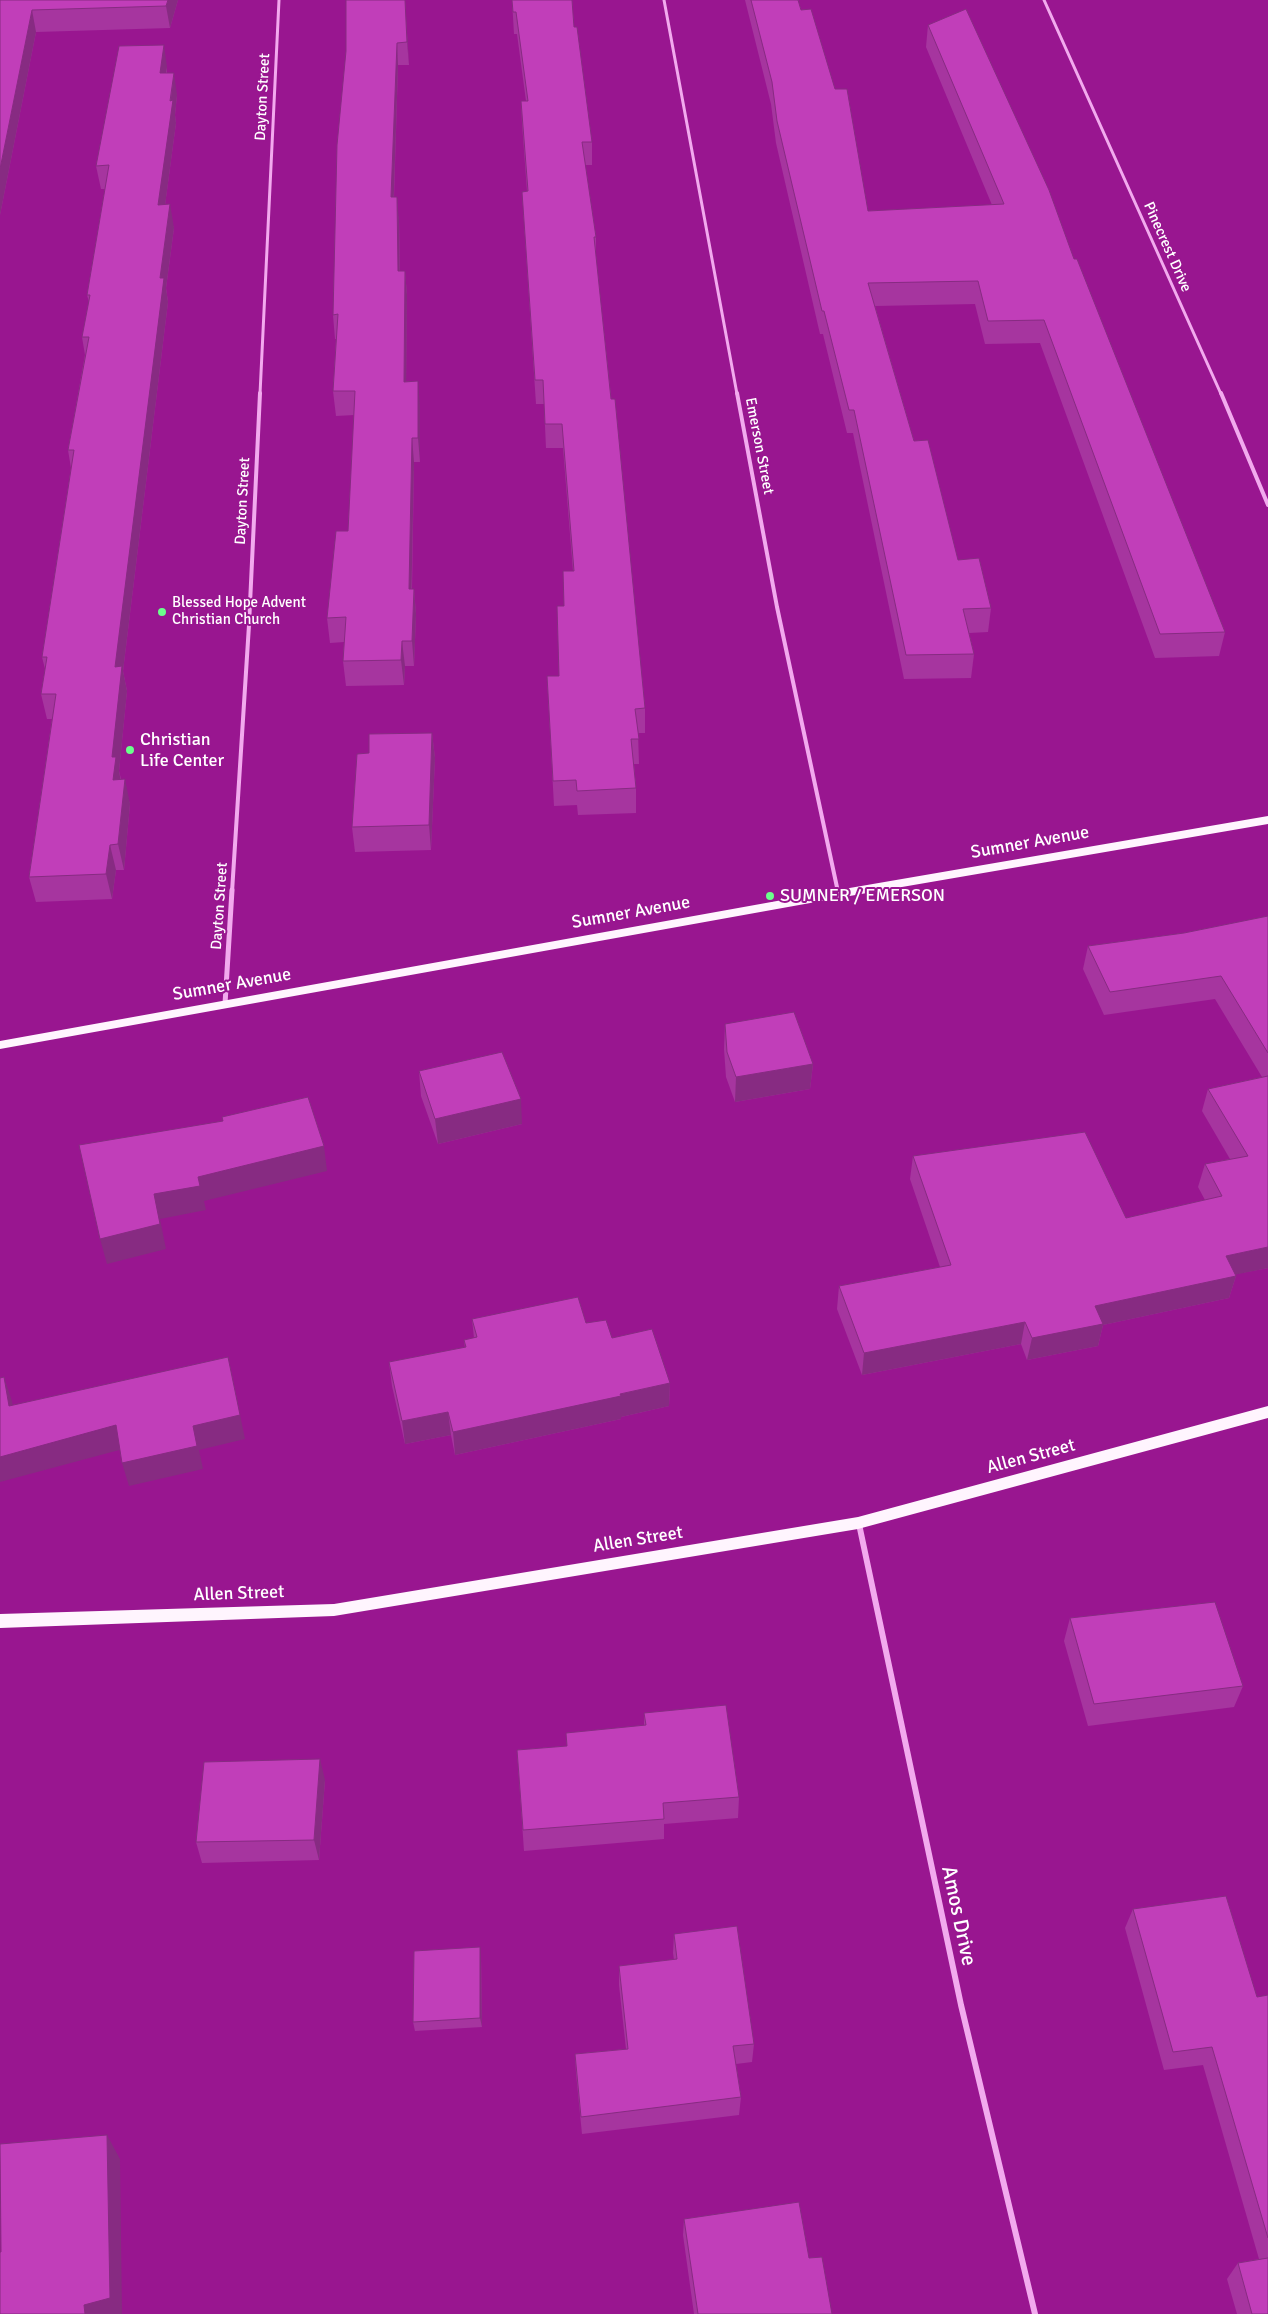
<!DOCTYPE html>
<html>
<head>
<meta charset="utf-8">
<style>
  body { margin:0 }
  canvas { display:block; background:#991690 }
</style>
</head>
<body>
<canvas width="1268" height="2314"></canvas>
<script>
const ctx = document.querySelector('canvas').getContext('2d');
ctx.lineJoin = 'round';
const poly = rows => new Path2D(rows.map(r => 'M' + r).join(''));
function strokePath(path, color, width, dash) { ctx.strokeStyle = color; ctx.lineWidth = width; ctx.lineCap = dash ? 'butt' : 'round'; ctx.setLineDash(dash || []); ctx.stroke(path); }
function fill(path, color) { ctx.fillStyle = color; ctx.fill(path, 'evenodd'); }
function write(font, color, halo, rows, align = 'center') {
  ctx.font = font + ' Signika,sans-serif'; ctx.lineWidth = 4; ctx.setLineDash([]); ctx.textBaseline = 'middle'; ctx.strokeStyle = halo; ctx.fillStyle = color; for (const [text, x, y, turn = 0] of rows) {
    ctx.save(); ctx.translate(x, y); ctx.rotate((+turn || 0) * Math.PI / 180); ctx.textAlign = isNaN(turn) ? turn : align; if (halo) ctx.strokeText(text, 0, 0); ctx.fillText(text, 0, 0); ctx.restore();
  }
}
const minorFar3 = poly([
  [664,0,737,394],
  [1044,0,1221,394],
  [260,394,279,0]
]);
const minorFar2 = poly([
  [737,393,777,607,838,892],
  [1221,393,1268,505],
  [232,892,249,625,260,393]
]);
const minorFar1 = poly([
  [837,890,838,894],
  [225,1004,232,890]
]);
const minor = poly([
  [859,1524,961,2005,1035,2314]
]);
const primary = poly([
  [1268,816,1268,824,838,898,0,1049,0,1041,838,890,1268,816],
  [1268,1406,1268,1418,858,1529,334,1616,0,1628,0,1614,334,1604,858,1517,1268,1406]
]);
const wall = poly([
  [0,0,178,0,170,28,36,32,0,215],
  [405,0,409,65,398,65,394,197,399,220,400,271,405,271,407,295,406,381,420,405,420,462,414,462,412,589,414,589,416,614,414,666,405,666,404,685,346,686,343,661,344,642,330,643,327,618,348,531,354,415,336,416,333,391,336,339,335,339,333,315],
  [512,0,572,0,574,27,592,142,592,165,585,165,596,237,596,259,645,708,645,733,638,733,639,764,634,764,636,788,636,813,578,815,577,805,554,806,547,676,559,676,564,606,573,571,563,448,546,448,544,404,536,404,522,192,527,191,522,123,521,101,526,101,517,34,514,34],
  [745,0,798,0,801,10,868,211,992,205,926,47,928,25,1074,259,1225,632,1219,656,1155,658,1040,343,985,344,975,304,875,306,914,441,958,560,991,608,988,632,969,633,974,654,971,678,904,679,853,433,847,433,823,334,820,334,776,143,771,104],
  [167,67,167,73,177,95,175,115,176,123,165,205,174,228,166,288,168,302,123,671,127,691,119,771,121,779,130,804,124,870,116,870,112,899,36,902,29,877,52,719,47,719,41,694,45,669,42,657,71,468,68,450,85,355,82,337,89,302,87,295,105,189,101,189,96,166],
  [432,733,435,758,431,850,355,852,352,827,369,753],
  [1268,916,1268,1268,1236,1274,1236,1276,1229,1298,1103,1325,1098,1346,1027,1360,1021,1344,862,1375,837,1309,839,1286,940,1267,910,1179,913,1156,1126,1218,1205,1200,1198,1187,1205,1164,1230,1159,1202,1111,1208,1089,1262,1077,1215,999,1104,1015,1083,969,1088,946,1184,933],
  [725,1024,813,1064,810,1089,735,1102,726,1077,724,1049],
  [419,1071,522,1124,438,1144,421,1096],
  [472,1319,586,1323,612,1338,670,1383,669,1406,621,1417,621,1419,455,1455,451,1435,405,1444,392,1386,389,1362,465,1348,464,1340,474,1338],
  [1070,1618,1243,1686,1234,1707,1088,1726,1064,1641],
  [644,1713,739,1797,738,1818,664,1824,664,1839,524,1851,517,1750,567,1746,566,1733,644,1726],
  [325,1780,319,1860,202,1863,196,1842],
  [1133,1909,1257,1997,1268,1995,1268,2314,1237,2314,1227,2279,1238,2263,1259,2259,1203,2065,1164,2070,1125,1928],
  [674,1934,754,2044,752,2062,736,2064,741,2097,739,2115,582,2134,576,2073,575,2054,626,2049,619,1985,619,1966,674,1960,673,1953],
  [481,1957,482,2027,415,2031,413,2022],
  [684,2219,809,2258,832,2314,694,2314,683,2235]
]);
const shadedWall = poly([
  [168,0,178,0,170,28,166,6],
  [405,0,409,65,407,42],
  [32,10,36,32,0,215,0,169],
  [397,43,398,65,393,220,391,197],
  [164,45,167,67,163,96,160,73],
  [174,73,177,95,175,115,176,123,162,228,158,205],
  [397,197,399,220,400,295,398,271],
  [170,204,174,228,166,288,168,302,123,671,127,691,119,771,121,782,113,780,112,757,115,667,160,278],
  [405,271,407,295,406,406,404,382],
  [418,381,420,405,420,462,418,438],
  [412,438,414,462,411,614,409,589],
  [414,589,416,614,414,666,412,641],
  [402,641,405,666,404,685,401,660],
  [432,733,435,758,431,850,429,825],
  [125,779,130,804,124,870,118,844],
  [110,845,116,870,112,899,106,874],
  [813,1064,810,1089,735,1102,736,1077],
  [521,1099,522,1124,438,1144,435,1119],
  [324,1146,327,1171,204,1201,206,1210,160,1219,166,1249,107,1264,100,1239,154,1194,198,1177],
  [1268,1247,1268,1268,1219,1278,1226,1256],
  [1236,1276,1229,1298,1103,1325,1098,1346,1027,1360,1032,1338,1095,1306],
  [1025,1322,1021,1344,862,1375,864,1353],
  [228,1357,245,1439,199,1450,203,1469,129,1486,122,1463],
  [4,1377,12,1401,17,1430,9,1406],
  [670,1383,669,1406,621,1417,621,1419,455,1455,453,1432],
  [448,1412,451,1435,405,1444,402,1421],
  [116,1425,123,1449,0,1482,0,1457],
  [320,1759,325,1780,319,1860,314,1840],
  [480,1947,481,1957,482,2027,480,2018],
  [107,2135,120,2159,122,2314,85,2314,84,2305]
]);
const building = poly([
  [0,0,168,0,166,6,32,10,0,169,0,0],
  [346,0,405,0,407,42,397,43,391,197,397,197,398,271,405,271,404,382,418,381,418,438,412,438,409,589,414,589,412,641,402,641,401,660,343,661,346,617,327,618,336,531,348,531,355,391,333,391,338,314,333,315,337,145,346,51,346,0],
  [512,0,572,0,574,27,577,27,592,142,582,142,596,237,594,237,611,399,615,399,645,708,635,709,639,739,631,739,636,788,577,791,576,780,553,781,547,676,559,676,557,606,564,606,563,571,574,571,562,424,545,424,543,380,535,380,522,192,528,191,521,101,528,101,516,12,513,12,512,0],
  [751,0,798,0,801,10,811,9,835,89,847,89,868,211,1004,204,928,25,966,9,1049,190,1074,259,1077,259,1225,632,1160,634,1044,320,988,321,978,281,868,283,914,441,928,440,958,560,979,558,991,608,963,609,974,654,906,655,854,410,849,410,824,311,822,311,777,121,772,82,751,0],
  [164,45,160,73,174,73,170,101,173,100,158,205,170,204,160,278,164,278,115,667,122,666,112,757,116,757,113,780,125,779,118,844,110,845,106,874,29,877,56,694,41,694,47,657,42,657,74,450,68,450,89,337,82,337,90,295,87,295,109,165,96,166,119,46,164,45],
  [432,733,429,825,352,827,357,754,369,753,369,734,432,733],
  [1268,916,1268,1053,1221,976,1110,992,1088,946,1184,933,1268,916],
  [794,1012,813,1064,736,1077,727,1052,725,1024,794,1012],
  [502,1052,521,1099,435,1119,419,1071,502,1052],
  [1268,1076,1268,1247,1226,1256,1236,1276,1095,1306,1103,1324,1032,1338,1025,1322,864,1353,839,1286,951,1265,913,1156,1085,1132,1126,1218,1222,1196,1205,1164,1248,1156,1208,1089,1268,1076],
  [308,1097,324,1146,198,1177,200,1186,154,1194,160,1224,100,1239,79,1145,223,1121,222,1117,308,1097],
  [578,1297,586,1323,606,1320,612,1338,652,1329,670,1383,620,1394,621,1396,453,1432,448,1412,402,1421,389,1362,466,1347,464,1340,477,1337,472,1319,578,1297],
  [228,1357,240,1415,193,1426,197,1446,122,1463,116,1425,0,1457,0,1378,4,1377,9,1406,228,1357],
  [1215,1602,1243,1686,1094,1704,1070,1618,1215,1602],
  [726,1705,739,1797,663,1803,664,1819,523,1830,517,1750,567,1746,566,1733,646,1725,644,1713,726,1705],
  [320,1759,314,1840,196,1842,204,1762,320,1759],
  [1226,1896,1257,1997,1268,1995,1268,2238,1212,2047,1173,2052,1133,1909,1226,1896],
  [737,1926,754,2044,733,2046,741,2097,581,2117,575,2054,628,2049,619,1966,677,1959,674,1934,737,1926],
  [480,1947,480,2018,413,2022,414,1951,480,1947],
  [107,2135,110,2298,84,2305,85,2314,0,2314,0,2252,1,2252,0,2144,107,2135],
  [799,2202,809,2258,822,2257,832,2314,698,2314,684,2219,799,2202],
  [1268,2258,1268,2314,1252,2314,1238,2263,1268,2258]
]);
const markers = [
  [162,612,5,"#6bff8c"],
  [130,750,5,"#6bff8c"],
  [770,896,5,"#6bff8c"]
];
const farStreetnames = [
  ["Dayton Street",263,97,-87],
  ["Pinecrest Drive",1167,247,66],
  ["Emerson Street",759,446,79],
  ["Dayton Street",243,501,-87],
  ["Dayton Street",220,906,-86]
];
const farPoinames = [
  ["Blessed Hope Advent",172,603],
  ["Christian Church",172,620]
];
const poiNames = [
  ["Christian",140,740],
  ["Life Center",140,761],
  ["SUMNER / EMERSON",780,896]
];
const streetNames = [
  ["Sumner Avenue",1030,843,-10],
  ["Sumner Avenue",631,913,-10],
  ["Sumner Avenue",232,985,-10],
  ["Allen Street",1031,1457,-15],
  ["Allen Street",638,1540,-9],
  ["Allen Street",239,1594,-2]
];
const nearStreetnames = [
  ["Amos Drive",958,1916,78]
];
strokePath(minorFar3, '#f2aaee', 3);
strokePath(minorFar2, '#f2aaee', 4);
strokePath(minorFar1, '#f2aaee', 5);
strokePath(minor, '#f2aaee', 6);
fill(primary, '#fff5fe');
fill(wall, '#a6359f');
fill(shadedWall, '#872b82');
fill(building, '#c13eb9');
strokePath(building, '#872b82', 1);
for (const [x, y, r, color] of markers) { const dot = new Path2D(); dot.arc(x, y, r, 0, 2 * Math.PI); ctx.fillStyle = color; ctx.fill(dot); strokePath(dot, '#991690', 2); }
write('15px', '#fff', '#991690', farStreetnames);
write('15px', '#fff', '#991690', farPoinames, 'left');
write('18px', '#fff', '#991690', poiNames, 'left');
write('18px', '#fff', '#991690', streetNames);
write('21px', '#fff', '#991690', nearStreetnames);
</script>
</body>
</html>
